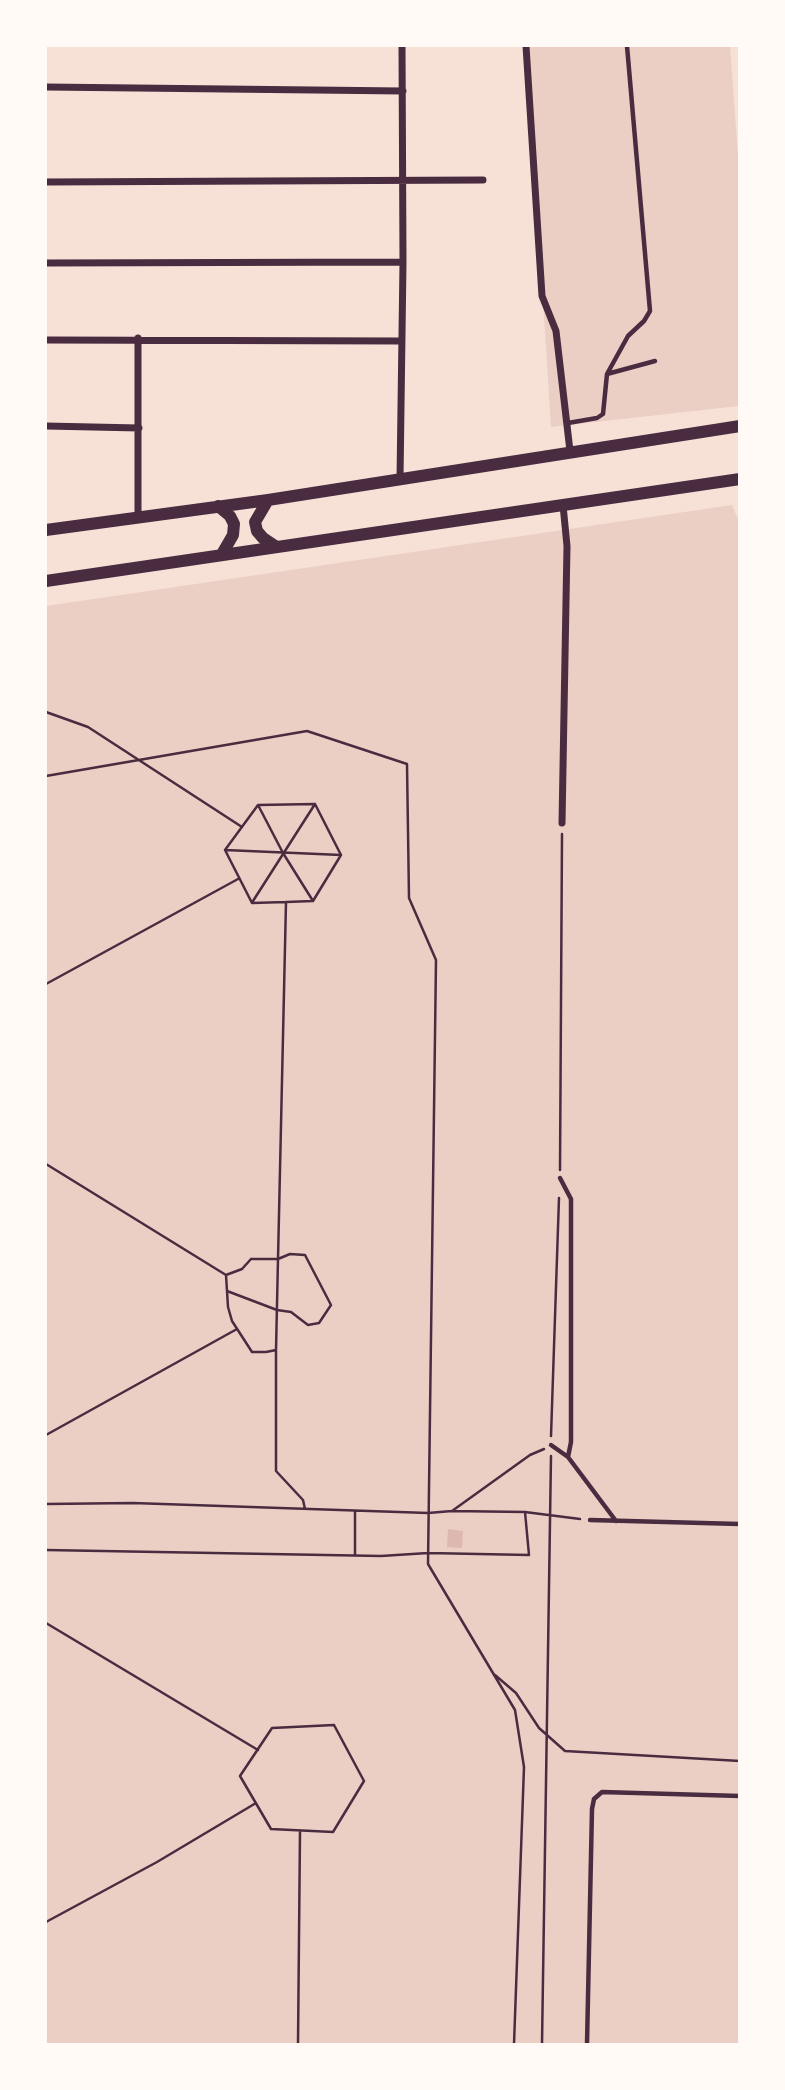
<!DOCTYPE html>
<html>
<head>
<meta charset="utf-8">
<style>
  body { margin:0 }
  #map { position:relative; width:785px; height:2090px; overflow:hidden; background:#f7e1d7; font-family:"Crimson Pro",serif }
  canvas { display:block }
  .frame { position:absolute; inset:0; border:47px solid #fffaf5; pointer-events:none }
</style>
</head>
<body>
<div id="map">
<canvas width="785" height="2090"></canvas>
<div class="frame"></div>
</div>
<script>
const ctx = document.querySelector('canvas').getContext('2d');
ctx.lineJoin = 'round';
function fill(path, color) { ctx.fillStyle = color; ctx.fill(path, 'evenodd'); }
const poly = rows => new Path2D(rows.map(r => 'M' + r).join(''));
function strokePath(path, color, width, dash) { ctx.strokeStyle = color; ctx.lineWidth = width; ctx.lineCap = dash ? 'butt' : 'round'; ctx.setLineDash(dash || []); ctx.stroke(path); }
const green = poly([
  [527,46,730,46,740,184,739,406,551,427],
  [732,505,740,524,739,2044,46,2044,46,606]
]);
const water = poly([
  [448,1529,463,1531,462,1548,447,1547]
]);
const path = poly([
  [46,712,88,727,242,827],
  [46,776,307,731,407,764,409,898,436,960,428,1564,515,1710,524,1767,514,2044],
  [258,805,283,853,313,901],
  [225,850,341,855],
  [253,901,315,804],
  [46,984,238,879],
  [46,1164,226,1275],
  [560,1170,562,834],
  [251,1259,278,1259,276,1350,266,1352,252,1352,232,1321,228,1307,226,1275,242,1269,251,1259],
  [227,1291,277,1310,291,1312,308,1325,319,1323,331,1305,305,1255,290,1254,278,1259,286,902,313,901,341,855,315,804,258,805,225,850,252,903,286,902],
  [276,1350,276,1471,303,1500,305,1509],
  [46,1435,237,1329],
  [551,1436,559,1198],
  [46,1504,133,1503,428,1513,452,1511,530,1455,544,1449],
  [525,1512,580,1519],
  [46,1550,381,1556,428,1553,529,1555,525,1512,452,1511],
  [355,1555,355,1511],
  [46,1623,258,1750],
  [495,1675,516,1693,539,1728,565,1751,740,1761],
  [334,1725,364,1781,333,1832,271,1829,240,1776,272,1728,334,1725],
  [46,1922,157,1862,256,1803],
  [298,2044,300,1831],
  [542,2044,551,1456]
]);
const service = poly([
  [607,374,628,336,644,321,650,311,627,46],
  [568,423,597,418,603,414,607,374,655,361],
  [560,1178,571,1199,571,1442,568,1457],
  [551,1445,568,1457,616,1521],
  [590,1520,740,1524],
  [587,2044,592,1809,594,1799,602,1792,740,1796]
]);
const minor = poly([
  [526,46,542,296,556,331,570,451],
  [46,87,403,91],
  [46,182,483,180],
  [46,263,403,262],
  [138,338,138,517],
  [46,340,402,341],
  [46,426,139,428],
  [400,479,403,262,402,46],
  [562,823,567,546,563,505]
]);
const secondary = poly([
  [268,500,255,522,257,531,263,538,275,546],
  [218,506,230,516,234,524,233,535,222,554],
  [46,530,268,500,740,426],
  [46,581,740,479]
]);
fill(green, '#ebcfc5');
fill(water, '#dcb8b0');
strokePath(path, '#4a2c40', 2.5);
strokePath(service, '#4a2c40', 4.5);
strokePath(minor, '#4a2c40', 7);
strokePath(secondary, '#4a2c40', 12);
</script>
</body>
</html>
